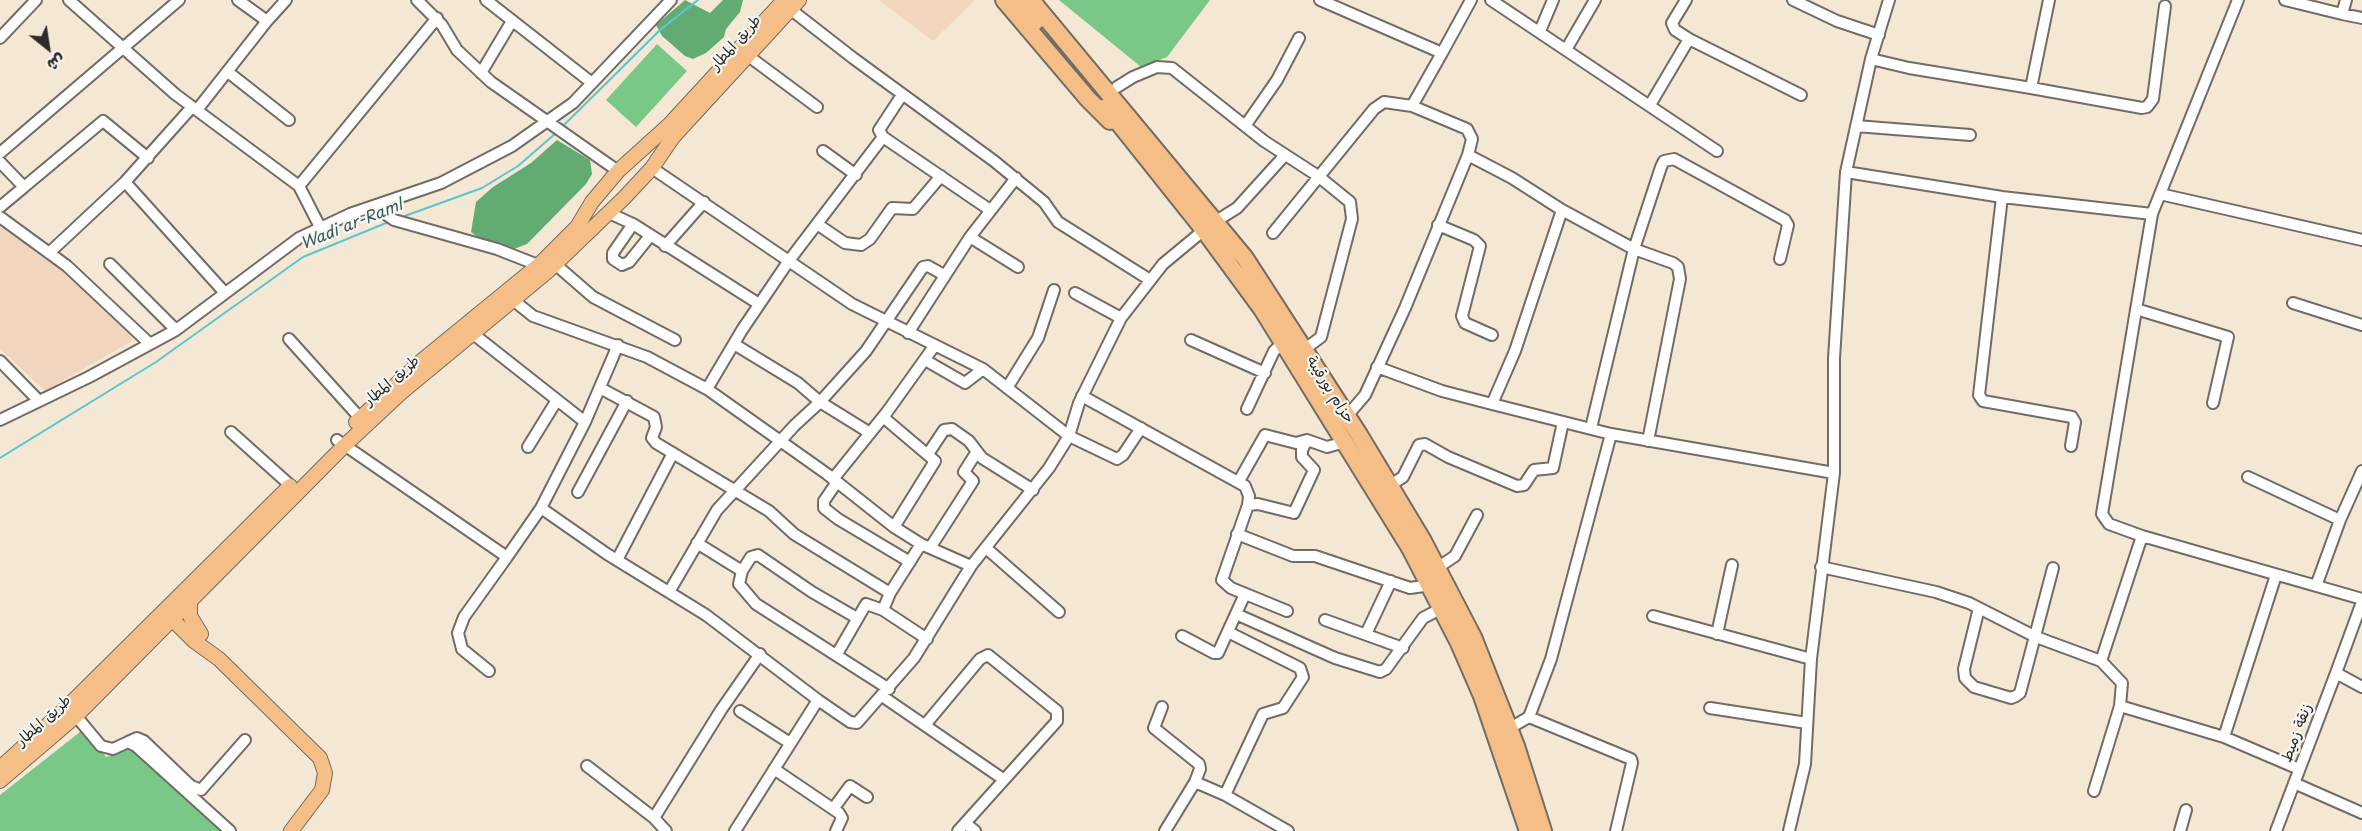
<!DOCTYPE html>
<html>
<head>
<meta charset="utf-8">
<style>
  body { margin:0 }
  #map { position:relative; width:2362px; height:831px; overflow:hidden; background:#f4e7d4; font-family:"Playpen Sans","Playpen Sans Arabic",sans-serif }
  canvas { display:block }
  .north { position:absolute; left:18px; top:18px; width:60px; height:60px; -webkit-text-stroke:4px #f6f6f2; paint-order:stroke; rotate:150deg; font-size:16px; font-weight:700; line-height:24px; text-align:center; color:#2b2b2b }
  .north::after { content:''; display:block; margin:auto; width:21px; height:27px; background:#2b2b2b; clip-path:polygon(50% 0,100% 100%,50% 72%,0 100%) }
</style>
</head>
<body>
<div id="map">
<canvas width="2362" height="831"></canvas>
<div class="north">ش</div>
</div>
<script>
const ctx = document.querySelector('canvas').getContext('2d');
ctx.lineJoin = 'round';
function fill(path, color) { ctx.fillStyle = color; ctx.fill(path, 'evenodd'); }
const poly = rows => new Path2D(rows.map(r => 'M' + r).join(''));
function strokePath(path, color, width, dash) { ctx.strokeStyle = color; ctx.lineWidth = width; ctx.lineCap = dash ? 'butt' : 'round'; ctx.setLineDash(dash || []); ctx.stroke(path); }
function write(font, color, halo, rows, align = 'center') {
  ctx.font = font + ' "Playpen Sans","Playpen Sans Arabic",sans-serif'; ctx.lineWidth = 4.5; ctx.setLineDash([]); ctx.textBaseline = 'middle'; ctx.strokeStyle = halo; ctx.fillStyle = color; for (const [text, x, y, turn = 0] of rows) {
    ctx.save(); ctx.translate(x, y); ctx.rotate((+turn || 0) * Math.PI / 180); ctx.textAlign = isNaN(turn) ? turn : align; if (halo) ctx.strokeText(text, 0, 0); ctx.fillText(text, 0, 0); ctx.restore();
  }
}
const built = poly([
  [879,0,975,0,933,41],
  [0,222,65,267,132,331,132,341,45,391,0,349]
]);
const green = poly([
  [1059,0,1210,0,1167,57,1141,67],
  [657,44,687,71,636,127,606,100],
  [85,728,106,757,133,746,223,831,0,831,0,795]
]);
const forest = poly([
  [685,0,710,13,723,0,743,0,740,12,726,29,724,37,706,53,693,59,685,56,662,36,656,25],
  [557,140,590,160,592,174,586,184,527,244,514,249,481,240,471,232,476,202,493,187,531,163]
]);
const stream = poly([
  [562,127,660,30,698,0],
  [402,217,482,188,518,166,556,133],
  [0,458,156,362,303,257,391,221]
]);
const minor = poly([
  [69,0,175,94,299,186,320,227],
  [238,0,267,21,286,0],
  [417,0,442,25,457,50,491,82,618,171],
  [486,0,592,83],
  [1320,0,1442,53,1471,0],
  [1491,0,1717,151],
  [1793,0,1837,21,1879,35],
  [2238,0,2152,214,2102,514,2109,524,2142,536,2362,599],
  [2285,0,2342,14],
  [2346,0,2342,14,2362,18],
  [785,5,853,58,994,161,1044,202,1058,222,1150,280],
  [1540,31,1553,0],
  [0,38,36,0],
  [1689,39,1801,95],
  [1567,48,1595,0],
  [747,55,817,107],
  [1871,59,1909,68,2031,88,2049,0],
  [228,72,289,120],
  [481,73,512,21],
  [1117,87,1133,77,1157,67,1172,68,1264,141,1318,176,1350,202,1352,219,1321,337,1305,349],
  [2031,88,2142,108,2147,107,2153,99,2165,6],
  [1650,105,1689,39,1675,30,1672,23,1686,0],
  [1412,106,1467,129,1472,139,1468,155],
  [192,107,125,182,225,293],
  [197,110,267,21],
  [1245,126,1277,80,1299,38],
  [1856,126,1970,135],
  [883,137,879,130,902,95],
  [823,151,856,175],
  [0,153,179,0],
  [0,162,24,187,103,121,148,158],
  [652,168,852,304,983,369,1069,436,1117,459,1123,455,1141,428],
  [1846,172,2002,197,2152,214],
  [299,186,437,18],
  [2160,194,2362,240],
  [2002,197,1979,395,1983,401,2072,417,2075,422,2071,446],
  [374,206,394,220,497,249,543,267],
  [0,207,24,187],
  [609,213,633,224,759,304],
  [0,217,67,266,150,344],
  [1216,221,1237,208,1285,155],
  [633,224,613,253,613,259,622,265,629,262,650,236],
  [817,224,845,243,861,245,870,239,892,208,913,209,941,176],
  [1438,225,1474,240,1480,246,1462,316,1465,323,1492,335],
  [1273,233,1374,109,1384,102,1412,106,1442,53],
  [970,237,1018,267],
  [665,246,704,202],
  [49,253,125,182],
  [110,264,176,330],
  [555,264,593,297,675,340],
  [1075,293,1121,318],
  [508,296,533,316,647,357,707,389,827,474,894,527,921,544,971,566],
  [2293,303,2362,325],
  [2136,309,2228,337,2213,403],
  [908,333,970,237,1016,178],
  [289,339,360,418],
  [1191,340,1265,373],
  [925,360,965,383,983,369],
  [0,361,39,401],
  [1377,367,1442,391,1492,404],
  [600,388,654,417,656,427,652,438,656,443,769,511,794,534,890,593],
  [1007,388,1038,338,1054,290],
  [707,389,742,330,788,262,883,137,990,210],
  [1082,396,1245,486,1249,496,1248,505,1222,580,1231,588,1287,611],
  [1247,409,1274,351,1283,343],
  [1347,416,1365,395,1405,308,1468,155,1512,178,1562,210],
  [883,417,935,461,894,527],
  [0,420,89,377,176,330,299,238,350,214,441,183,512,146,573,103,671,0],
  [585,422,618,345],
  [1591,428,1634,249,1673,263,1678,267,1680,279,1648,441],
  [231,432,290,485],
  [870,433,820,402,866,351,923,267,928,266,944,275],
  [1611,434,1492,404,1515,351,1562,210,1634,249,1661,167,1664,161,1674,159,1785,220,1788,225,1780,259],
  [337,440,507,557,541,508,585,422,467,329],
  [528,447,557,400],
  [928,454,944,430,952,429,969,441,982,458,1033,490],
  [2248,477,2340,520],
  [833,479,887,412,935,345],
  [1239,481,1265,435,1296,443,1307,440,1327,447,1345,442],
  [837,482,824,501,824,508,838,519,910,562],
  [1389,486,1403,477,1419,445,1425,444,1448,457,1517,486,1524,485,1534,470,1553,468,1563,422],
  [578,492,627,401],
  [1248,505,1258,504,1294,513,1314,470,1302,457,1302,450,1307,440],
  [541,508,607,554,706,615,818,700,850,722,857,723,914,658,971,566,1049,468,1069,436,1079,403,1121,318,1163,264,1204,230],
  [1237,534,1293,556,1315,556,1410,588,1431,585],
  [697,543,742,571,739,584,756,604,889,689],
  [921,544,890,593,883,610,927,639],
  [930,548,973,481,964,472,976,453],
  [986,548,1059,612],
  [617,560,673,453],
  [1821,567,1936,592,1969,603,2036,637,2101,661,2122,683,2120,706,2224,737,2299,769],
  [1437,568,1455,556,1477,515],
  [742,571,751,557,758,555,812,592,857,618],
  [2316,586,2340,520,2362,471],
  [669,592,717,510,795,425,820,402,798,383,734,344],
  [1979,608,1964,669,1965,678,1974,687,2011,698,2016,696,2020,693,2053,568],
  [1236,614,1335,658,1380,672,1386,669,1423,618,1442,608],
  [1653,616,1811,659],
  [1325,620,1403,648],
  [1366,634,1391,581],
  [1717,634,1732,565],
  [1182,636,1214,653,1218,653,1245,594],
  [837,654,866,604,883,610],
  [2101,661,2142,536],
  [489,671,462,649,458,633,464,617,507,557],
  [2336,673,2362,602],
  [882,696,1003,779],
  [1162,707,1154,728,1199,764,1200,769,1195,782],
  [1710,708,1807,723],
  [740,711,790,743],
  [76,716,101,746,113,749,128,742,136,746,230,831],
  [1529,717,1631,759,1632,763,1616,831],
  [925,725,980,659,988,655,1057,711,1057,721,958,831],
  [1510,728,1529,717,1551,659,1611,434,1834,473],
  [2224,737,2276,575],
  [128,742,137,738,144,741,191,786,201,790,245,740],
  [587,766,654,818],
  [774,769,839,813,842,818,836,831],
  [2294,783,2362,813],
  [2094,791,2120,706],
  [1225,795,1263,714,1283,708,1303,677,1300,668,1228,632],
  [833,809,850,786,867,797],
  [965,823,975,831],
  [666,831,654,818,721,710,760,654],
  [735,831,818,700],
  [1165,831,1195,782,1225,795,1288,831],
  [1789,831,1805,764,1811,659,1834,473,1834,358,1846,172,1871,59,1889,0],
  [2180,831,2186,810],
  [2276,831,2336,673,2362,687]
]);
const major = poly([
  [356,422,419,363,540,264,577,227,592,202,618,171,669,125,784,0],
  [190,600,190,616,201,634],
  [165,612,194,641,219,659,320,758,325,773,322,790,291,831],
  [0,768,63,711,290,486],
  [0,781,76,716,344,446,403,391,548,271,624,198,652,168,673,137,799,0]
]);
const highway = poly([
  [1004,0,1088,99,1110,121],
  [1017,0,1035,22],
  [1031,0,1245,258,1358,433,1423,541,1473,637,1516,746,1543,831],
  [1106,107,1204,230,1262,309,1410,548,1459,643,1482,696,1528,831]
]);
const streetNames = [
  ["طريق المطار",736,43,-48],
  ["طريق المطار",392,381,-41],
  ["حزام بورقيبة",1330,390,58],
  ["طريق المطار",44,721,-42],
  ["زنقة زميط",2297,733,-69]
];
const waterNames = [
  ["Wadi ar-Raml",352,225,-22]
];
fill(built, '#f2d5be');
fill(green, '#79c888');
fill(forest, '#62ac74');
strokePath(stream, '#5ac6d1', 2);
strokePath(minor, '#716d66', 14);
strokePath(major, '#716d66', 16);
strokePath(highway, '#716d66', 20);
strokePath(minor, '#fff', 10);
strokePath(major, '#f6be87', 14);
strokePath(highway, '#f6be87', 16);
write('15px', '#2b2b2b', '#f6f6f2', streetNames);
write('italic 16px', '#395a5d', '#f6f6f2', waterNames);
</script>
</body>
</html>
